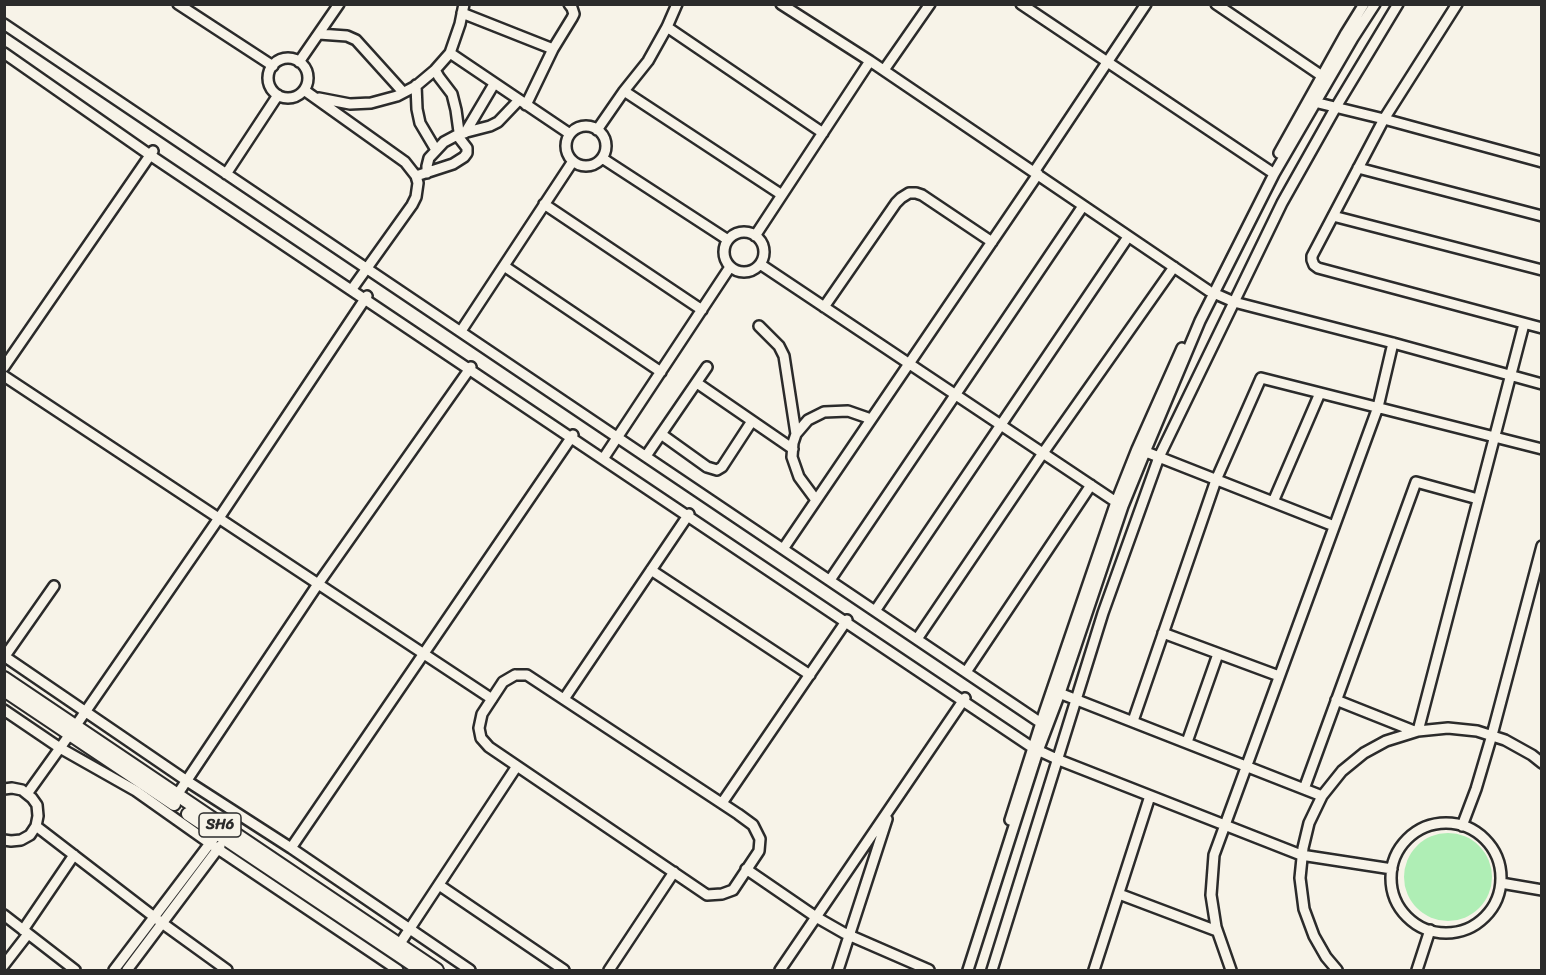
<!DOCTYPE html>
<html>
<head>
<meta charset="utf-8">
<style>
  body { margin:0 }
  #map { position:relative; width:1546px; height:975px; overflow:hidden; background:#f7f3e8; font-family:Sriracha,sans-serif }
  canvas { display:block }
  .frame { position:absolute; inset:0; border:6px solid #2b2b2b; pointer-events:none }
</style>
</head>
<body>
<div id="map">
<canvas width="1546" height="975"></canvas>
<div class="frame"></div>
</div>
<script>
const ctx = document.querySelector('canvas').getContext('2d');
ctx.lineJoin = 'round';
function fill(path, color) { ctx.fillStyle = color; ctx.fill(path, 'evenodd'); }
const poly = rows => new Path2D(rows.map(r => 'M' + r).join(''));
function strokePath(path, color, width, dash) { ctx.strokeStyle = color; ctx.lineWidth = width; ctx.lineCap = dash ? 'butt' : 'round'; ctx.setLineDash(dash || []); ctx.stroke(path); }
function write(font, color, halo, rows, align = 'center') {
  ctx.font = font + ' Sriracha,sans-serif'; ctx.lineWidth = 4.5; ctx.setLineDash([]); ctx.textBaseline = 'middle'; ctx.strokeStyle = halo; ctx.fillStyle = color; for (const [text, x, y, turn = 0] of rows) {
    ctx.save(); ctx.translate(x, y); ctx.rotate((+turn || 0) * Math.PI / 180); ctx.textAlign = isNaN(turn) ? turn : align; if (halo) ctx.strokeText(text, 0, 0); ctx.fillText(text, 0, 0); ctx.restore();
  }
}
const green = poly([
  '1404 877a44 44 0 1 1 88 0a44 44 0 1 1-88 0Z'
]);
const minor = poly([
  [178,4,273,66],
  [781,4,870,61,1209,291,1234,302,1393,343,1542,384],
  [1021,4,1270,171],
  [1216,4,1322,76],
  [1457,4,1384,119,1312,256,1312,260,1314,265,1318,268,1542,328],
  [462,13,553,49],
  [4,24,1041,723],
  [667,27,823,133],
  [319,34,347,36,356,40,403,92],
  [4,53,150,155,1033,748,1059,760,1301,855,1392,869],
  [450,53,570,134],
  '268 78a20 20 0 1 1 40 0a20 20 0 1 1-40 0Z',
  [299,62,339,4],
  [884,70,930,4],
  [416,85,417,109,420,123,436,150],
  [304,90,405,162,416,176,418,183,416,197,412,205,352,289],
  [624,91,782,195],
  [319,98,350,104,371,103,397,96,416,86,435,70,450,53,460,24,464,4],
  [1310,101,1384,119,1542,162],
  [526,105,553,49,572,18,574,14,572,8,569,4],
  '566 146a20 20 0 1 1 40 0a20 20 0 1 1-40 0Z',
  [597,130,624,91,648,61,667,27,677,4],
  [465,133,494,84],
  [1279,153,1346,33,1364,4],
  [602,158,728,240],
  [1358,168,1542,216],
  [1034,172,1146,4],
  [427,173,427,166,429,158,444,142,459,134,490,126,498,122,519,100],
  [226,174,278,95],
  [416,176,453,164,464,157,467,153,467,148,460,139,456,110,452,94,439,77,435,70],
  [544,204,702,310],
  [1333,216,1542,270],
  '724 252a20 20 0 1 1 40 0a20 20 0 1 1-40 0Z',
  [755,236,870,61],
  [760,264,1116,502],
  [504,266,661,372],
  [824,307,896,203,901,198,909,193,916,193,922,195,992,242],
  [759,326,779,346,784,356,796,434],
  [461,331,573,161],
  [4,367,153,151],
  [4,376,492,699],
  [697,383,793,449],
  [661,434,707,467,717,470,722,467,752,421],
  [1141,450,1334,526],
  [646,456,707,367],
  [603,459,730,267],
  [816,500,799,477,792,457,793,443,796,434,808,420,824,412,848,411,871,419],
  [1273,502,1320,393],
  [783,549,1038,174],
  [651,570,810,675],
  [830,580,1083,206],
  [875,611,1128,237],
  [1163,633,1279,676],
  [917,639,1043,453,1174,267],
  [4,656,187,781,291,848,470,970],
  [5,656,54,586],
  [966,672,1091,485],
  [515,675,527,675,738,814,753,825,760,839,759,851,733,890,722,894,707,895,489,747,481,738,479,728,482,714,503,682,515,675],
  [1054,691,1322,796],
  [564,699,689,514],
  [1336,700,1414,731],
  [4,710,60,748,136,791,218,849,398,970],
  [1133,721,1216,480,1261,378,1542,449],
  [1418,731,1524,324],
  [1187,742,1218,654],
  [4,789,12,788,22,790,32,798,37,805,38,816,36,826,30,835,21,840,11,841,4,840],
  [1304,789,1416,482,1478,499],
  [27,794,70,734,219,518,367,296],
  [175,798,318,584,471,367],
  [722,803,847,620],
  [1010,820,1044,713,1116,502,1137,449,1182,348],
  '1391 878a55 55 0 1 1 110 0a55 55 0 1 1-110 0Z',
  [36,826,162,923,227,970],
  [1462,826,1476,789,1492,735,1542,546],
  [291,848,573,435],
  [746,869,816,917,844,933,929,970],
  [1501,883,1542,890],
  [439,885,564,970],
  [1119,894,1217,931],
  [4,915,75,970],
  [23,930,74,855],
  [399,945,517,766],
  [4,965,28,934],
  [114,970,214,838],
  [127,970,220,846],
  [609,970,674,872],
  [780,970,965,698],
  [838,970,887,819],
  [968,970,1038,751,1060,693,1123,506,1145,452,1200,321,1274,174,1353,38,1375,4],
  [992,970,1103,613,1159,457,1282,203,1336,107,1398,4],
  [1094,970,1150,796],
  [1231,970,1216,927,1211,895,1214,855,1378,407,1393,343],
  [1337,970,1326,957,1314,936,1304,909,1300,878,1303,848,1309,823,1322,796,1342,771,1364,753,1386,741,1418,731,1448,728,1477,731,1505,740,1532,755,1542,763],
  [1417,970,1430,930]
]);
const major = poly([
  [4,678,437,970],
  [4,690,174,804],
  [188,814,421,970]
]);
const shields = [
  [220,825,42]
];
const shieldNames = [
  ["SH6",220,825]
];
fill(green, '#afeeb5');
strokePath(minor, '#2b2b2b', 14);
strokePath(major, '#2b2b2b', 16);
strokePath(minor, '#f7f3e8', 9);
strokePath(major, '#f7f3e8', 12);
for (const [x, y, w] of shields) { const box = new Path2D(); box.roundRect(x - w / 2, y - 12, w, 24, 4.5); ctx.fillStyle = '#f7f3e8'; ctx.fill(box); strokePath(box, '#2b2b2b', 1.5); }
write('bold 15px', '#2b2b2b', null, shieldNames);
</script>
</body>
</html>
